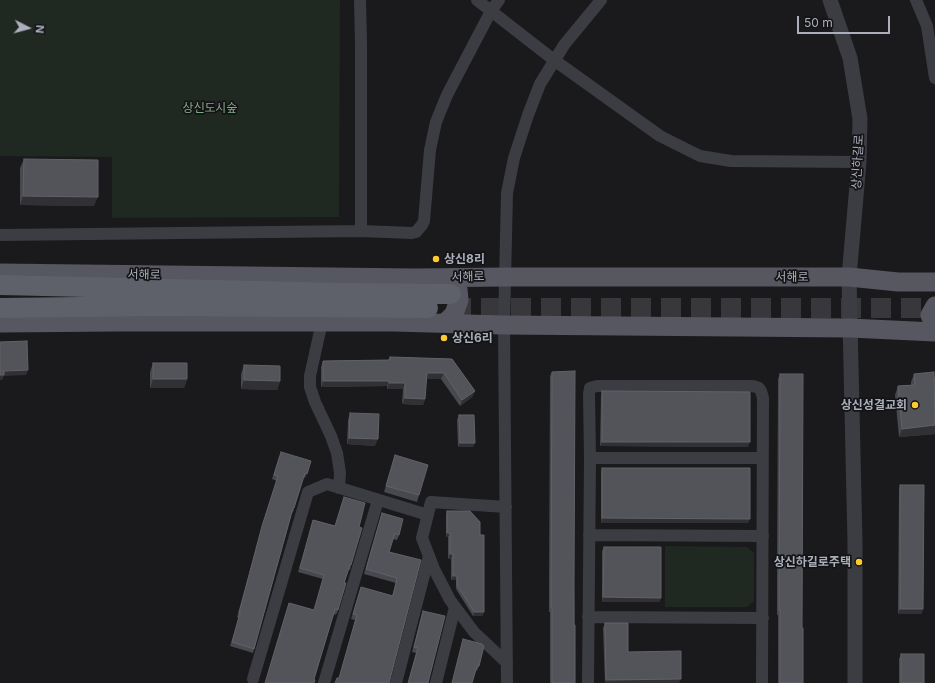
<!DOCTYPE html>
<html>
<head>
<meta charset="utf-8">
<style>
  body { margin:0 }
  #map { position:relative; width:935px; height:683px; overflow:hidden; background:#1a191c; font-family:Inter,sans-serif }
  canvas { display:block }
  .north { position:absolute; left:8px; top:8px; width:40px; height:40px; -webkit-text-stroke:3px #141417; paint-order:stroke; rotate:96deg; font-size:11px; font-weight:700; line-height:16px; text-align:center; color:#abafbc }
  .north::after { content:''; display:block; margin:auto; width:14px; height:18px; background:#abafbc; clip-path:polygon(50% 0,100% 100%,50% 72%,0 100%) }
  .scale { position:absolute; left:797px; top:16px; width:93px; height:18px; box-sizing:border-box; border:2px solid #abafbc; border-top:0; padding-left:5px; font-size:12px; line-height:14px; white-space:nowrap; color:#abafbc; -webkit-text-stroke:3px #141417; paint-order:stroke }
</style>
</head>
<body>
<div id="map">
<canvas width="935" height="683"></canvas>
<div class="north">N</div>
<div class="scale">50 m</div>
</div>
<script>
const ctx = document.querySelector('canvas').getContext('2d');
ctx.lineJoin = 'round';
function fill(path, color) { ctx.fillStyle = color; ctx.fill(path, 'evenodd'); }
const poly = rows => new Path2D(rows.map(r => 'M' + r).join(''));
function strokePath(path, color, width, dash) { ctx.strokeStyle = color; ctx.lineWidth = width; ctx.lineCap = dash ? 'butt' : 'round'; ctx.setLineDash(dash || []); ctx.stroke(path); }
function write(font, color, halo, rows, align = 'center') {
  ctx.font = font + ' Inter,"Noto Sans KR",sans-serif'; ctx.lineWidth = 3.5; ctx.setLineDash([]); ctx.textBaseline = 'middle'; ctx.strokeStyle = halo; ctx.fillStyle = color; for (const [text, x, y, turn = 0] of rows) {
    ctx.save(); ctx.translate(x, y); ctx.rotate((+turn || 0) * Math.PI / 180); ctx.textAlign = isNaN(turn) ? turn : align; if (halo) ctx.strokeText(text, 0, 0); ctx.fillText(text, 0, 0); ctx.restore();
  }
}
const green = poly([
  [0,0,340,0,339,217,112,218,112,157,0,156],
  [665,546,747,547,754,553,754,601,747,607,665,607]
]);
const trunkTunnel = poly([
  [451,308,935,308]
]);
const minor = poly([
  [360,0,361,43,361,231],
  [477,0,554,60,660,136,700,156,731,161,859,162],
  [916,0,927,26,935,78],
  [0,235,361,231,412,233,416,232,422,225,424,221,430,150,436,122,447,95,491,11,499,0],
  [322,322,310,376,310,387,315,402,331,436,337,453,340,473,339,488],
  [590,458,763,458],
  [506,507,431,502,422,538,434,569,450,600,474,632,507,663],
  [589,535,763,536],
  [588,617,763,618],
  [253,679,308,492,327,484,428,515],
  [324,683,378,500],
  [396,683,429,556],
  [436,683,455,607],
  [507,683,504,325,507,193,514,158,528,115,540,84,564,45,601,0],
  [588,683,590,458,589,394,590,388,597,386,753,386,759,388,761,391,763,398,762,683]
]);
const tertiary = poly([
  [830,0,850,58,860,119,859,162,849,277,855,543,855,683]
]);
const primary = poly([
  [0,273,415,278,505,277,849,277,898,282,935,282],
  [935,306,930,315,932,320,935,325],
  [0,323,119,322,393,322,504,325,850,328,935,332],
  [445,323,454,314,459,300,458,289,448,278]
]);
const trunk = poly([
  [0,285,343,293,451,294],
  [0,308,161,306,428,308]
]);
const wall = poly([
  [24,159,94,206,20,205,20,168],
  [390,357,452,359,475,391,472,397,460,406,441,379,426,379,425,399,423,405,402,404,403,389,387,389,387,386,321,387,321,367,323,361,388,360],
  [153,363,187,379,184,388,150,388,150,372],
  [244,365,280,381,277,390,241,389,241,374],
  [552,372,574,581,575,683,550,683,550,612,549,612,549,589,550,376],
  [780,374,802,628,803,683,778,683,778,615,777,615,777,584,778,379],
  [914,374,935,377,935,434,899,437,895,395,898,386,911,385,911,382],
  [602,391,748,447,600,446,601,396],
  [350,413,375,446,347,444,348,420],
  [459,415,473,447,458,447,457,420],
  [395,455,419,495,417,502,384,492],
  [279,457,311,461,305,478,303,477,294,508,293,513,292,512,253,653,230,646,239,618,237,617,261,531,277,481,272,479],
  [602,468,748,523,601,523,601,472],
  [900,485,922,614,898,614,899,490],
  [344,497,359,527,351,565,350,570,348,569,344,583,338,610,336,615,334,614,314,679,314,683,265,683,289,603,314,610,323,579,298,572,313,520,335,526],
  [447,511,480,535,484,612,482,616,473,616,456,589,456,580,451,580,451,559,448,559,448,537,446,537,446,515],
  [382,513,399,535,397,540,393,539,389,552,421,560,389,683,335,683,337,678,339,678,355,620,351,619,361,587,392,596,396,583,364,574],
  [604,547,661,598,659,602,602,602,602,551],
  [423,611,428,683,408,683,416,653,412,652],
  [605,623,628,652,679,683,605,683,603,628],
  [463,639,479,666,477,671,476,670,472,683,452,683],
  [901,654,924,683,899,683,899,659]
]);
const shadedWall = poly([
  [23,196,98,197,94,206,20,205],
  [28,370,26,375,4,376,2,380,0,380,0,375,4,371],
  [427,373,444,373,441,379,425,379],
  [153,379,187,379,184,388,150,388],
  [244,380,280,381,277,390,241,389],
  [323,381,389,381,387,386,321,387],
  [389,383,405,383,403,389,387,389],
  [475,391,472,397,460,406,462,400],
  [405,398,425,399,423,405,402,404],
  [935,425,935,434,899,437,902,429],
  [349,438,378,439,375,446,347,444],
  [602,442,750,442,748,447,600,446],
  [460,443,475,443,473,447,458,447],
  [602,518,750,519,748,523,601,523],
  [447,533,450,533,448,537,446,537],
  [450,554,453,554,451,559,448,559],
  [453,576,457,576,456,580,451,580],
  [603,597,661,598,659,602,602,602],
  [900,609,923,609,922,614,898,614],
  [474,612,484,612,482,616,473,616],
  [681,679,679,683,605,683,606,680]
]);
const building = poly([
  [24,159,98,160,98,197,23,196,24,159],
  [27,341,28,370,4,371,4,375,0,375,0,342,27,341],
  [390,357,452,359,475,391,462,400,444,373,427,373,425,399,405,398,405,383,389,383,389,381,323,381,323,361,390,360,390,357],
  [153,363,187,363,187,379,153,379,153,363],
  [244,365,280,366,280,381,244,380,244,365],
  [575,371,574,581,574,625,575,625,575,683,552,683,552,608,551,608,551,584,552,372,575,371],
  [934,372,935,425,902,429,898,386,915,385,914,374,934,372],
  [780,374,803,374,802,628,803,628,803,683,780,683,780,610,779,610,779,579,780,374],
  [602,391,750,392,750,442,602,442,602,391],
  [350,413,379,414,378,439,349,438,350,413],
  [459,415,474,415,475,443,460,443,459,415],
  [281,452,311,461,307,474,305,473,294,508,293,508,254,649,232,642,240,613,239,613,262,526,278,476,274,475,281,452],
  [395,455,428,465,419,495,386,486,395,455],
  [602,468,750,468,750,519,602,518,602,468],
  [900,485,924,485,923,609,900,609,900,485],
  [344,497,365,503,359,527,362,528,351,565,350,565,344,583,346,583,338,610,335,609,314,679,315,680,314,683,265,683,289,603,314,610,324,575,300,568,313,520,335,526,344,497],
  [447,511,470,511,480,522,480,535,484,535,484,612,474,612,457,585,457,576,453,576,453,554,450,554,450,533,447,533,447,511],
  [382,513,403,519,399,535,395,533,389,552,421,560,389,683,335,683,337,678,339,678,357,615,353,614,361,587,393,596,397,578,366,569,382,513],
  [604,547,661,547,661,598,603,597,604,547],
  [423,611,445,616,428,683,408,683,418,648,414,647,423,611],
  [605,623,628,623,628,652,681,651,681,679,606,680,605,623],
  [463,639,482,644,484,646,479,666,477,666,472,683,452,683,463,639],
  [901,654,924,654,924,683,901,683,901,654]
]);
const markers = [
  [436,259,4,"#ffca2e"],
  [444,338,4,"#ffca2e"],
  [915,405,4,"#ffca2e"],
  [859,562,4,"#ffca2e"]
];
const parkNames = [
  ["상신도시숲",210,108]
];
const streetNames = [
  ["상신하길로",858,162,-87],
  ["서해로",144,275,1],
  ["서해로",468,277,-1],
  ["서해로",792,277]
];
const poiNames = [
  ["상신8리",444,259],
  ["상신6리",452,338],
  ["상신성결교회",907,405,"right"],
  ["상신하길로주택",851,562,"right"]
];
fill(green, '#1f2821');
strokePath(trunkTunnel, '#37373c', 20, [20, 10]);
strokePath(minor, '#3c3c43', 12);
strokePath(tertiary, '#3c3c43', 15);
strokePath(primary, '#565760', 19);
strokePath(trunk, '#5e606a', 20);
fill(wall, '#48494e');
fill(shadedWall, '#313135');
fill(building, '#53545a');
strokePath(building, '#616269', 1);
for (const [x, y, r, color] of markers) { const dot = new Path2D(); dot.arc(x, y, r, 0, 2 * Math.PI); ctx.fillStyle = color; ctx.fill(dot); strokePath(dot, '#141417', 1.5); }
write('12px', '#81a986', '#141417', parkNames);
write('12px', '#abafbc', '#141417', streetNames);
write('bold 12px', '#abafbc', '#141417', poiNames, 'left');
</script>
</body>
</html>
